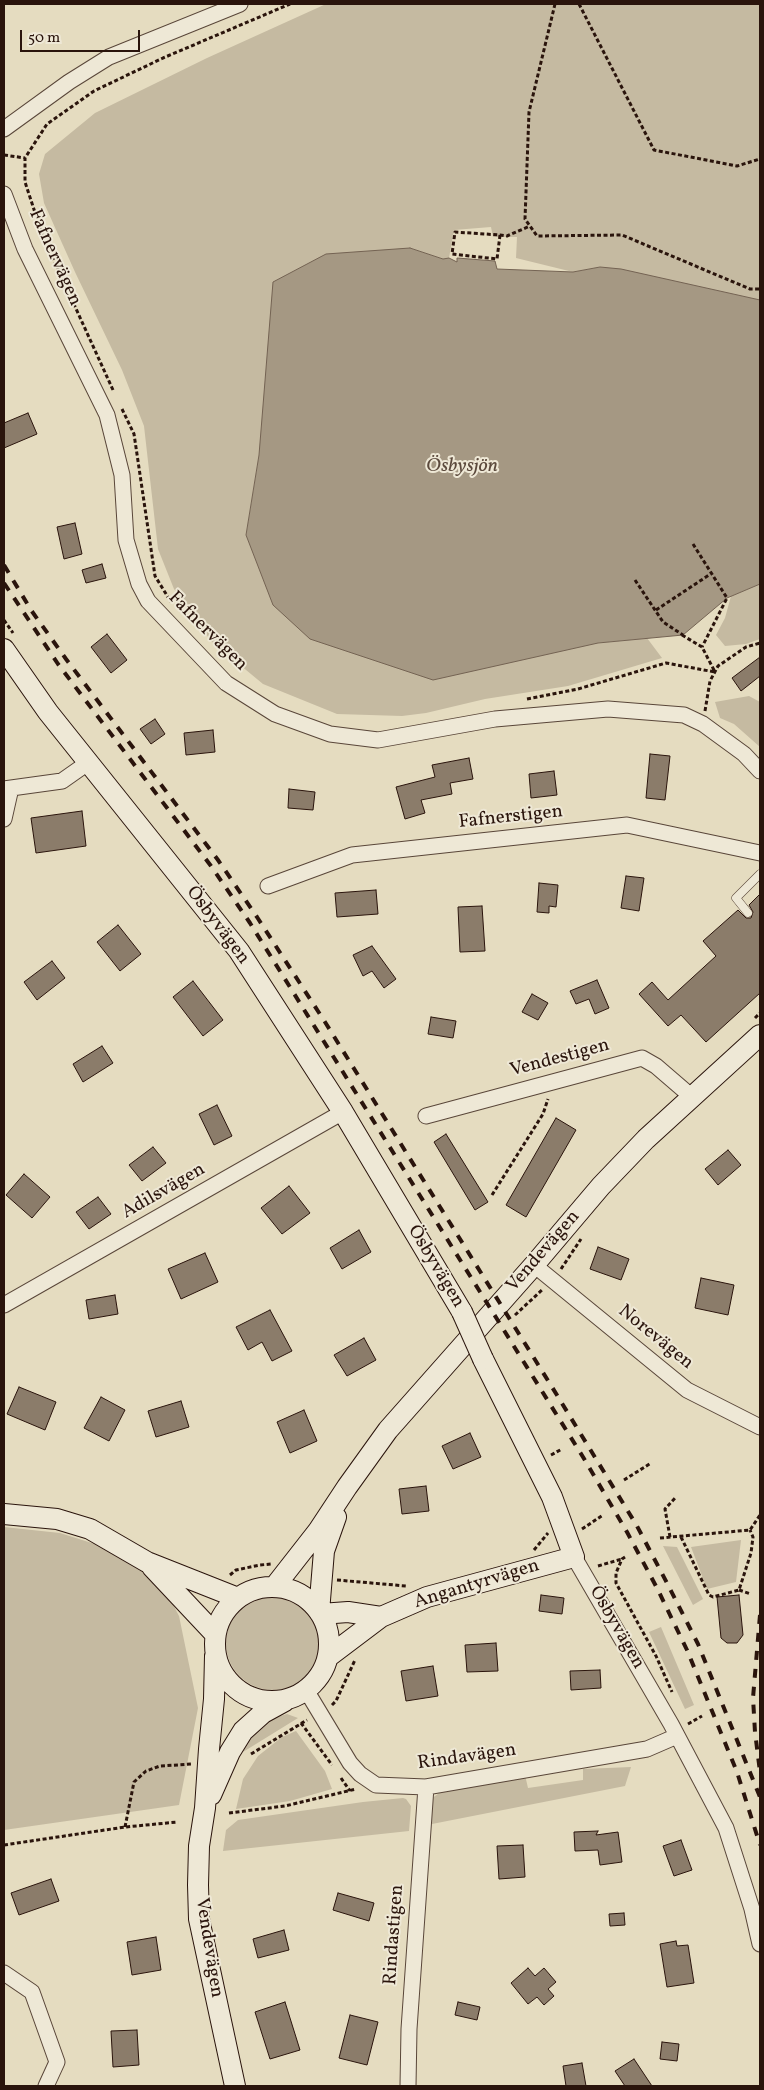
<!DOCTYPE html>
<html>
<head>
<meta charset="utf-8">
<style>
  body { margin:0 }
  #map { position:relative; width:764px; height:2090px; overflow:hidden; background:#e5dcc0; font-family:Vollkorn,serif }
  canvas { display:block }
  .frame { position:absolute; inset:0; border:5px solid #2a140c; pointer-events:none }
  .scale { position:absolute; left:20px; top:30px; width:120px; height:22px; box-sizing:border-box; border:2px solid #2a140c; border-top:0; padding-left:6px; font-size:15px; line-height:18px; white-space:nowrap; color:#2a140c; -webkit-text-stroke:4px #eee8d6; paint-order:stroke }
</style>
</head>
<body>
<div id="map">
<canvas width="764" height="2090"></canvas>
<div class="frame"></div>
<div class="scale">50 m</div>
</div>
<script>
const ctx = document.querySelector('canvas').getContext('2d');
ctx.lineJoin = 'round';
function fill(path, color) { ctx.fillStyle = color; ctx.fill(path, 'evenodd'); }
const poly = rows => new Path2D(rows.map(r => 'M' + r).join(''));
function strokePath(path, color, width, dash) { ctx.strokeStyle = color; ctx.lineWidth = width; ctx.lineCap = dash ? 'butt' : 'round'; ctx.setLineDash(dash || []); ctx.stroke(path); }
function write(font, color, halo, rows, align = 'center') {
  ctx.font = font + ' Vollkorn,serif'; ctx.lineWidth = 4; ctx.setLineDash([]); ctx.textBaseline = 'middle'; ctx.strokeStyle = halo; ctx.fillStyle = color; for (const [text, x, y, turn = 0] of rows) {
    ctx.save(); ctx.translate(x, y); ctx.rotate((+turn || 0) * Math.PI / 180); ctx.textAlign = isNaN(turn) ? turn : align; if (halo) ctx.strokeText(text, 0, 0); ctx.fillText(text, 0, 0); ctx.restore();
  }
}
const green = poly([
  [326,4,760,4,760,300,600,267,573,272,516,258,517,237,493,237,491,227,454,230,449,258,443,259,410,248,259,455,246,535,598,643,647,638,662,658,568,686,485,699,426,713,402,716,337,714,263,684,211,641,174,589,158,549,144,426,122,370,75,272,44,203,39,174,45,154,95,113,207,58],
  [760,584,760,639,746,644,725,646,716,635,725,618,731,596],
  [749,696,760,702,760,747,734,724,720,718,715,702],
  [4,1527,60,1533,114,1550,164,1587,179,1616,198,1708,179,1805,4,1830],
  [741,1540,736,1582,707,1589,691,1547],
  [663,1546,677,1547,703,1599,693,1605],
  '226 1643a47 47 0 1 1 94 0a47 47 0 1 1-94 0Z',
  [661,1627,694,1705,685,1709,649,1632],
  [287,1714,298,1718,243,1752,250,1733,267,1720],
  [296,1731,325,1771,332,1789,290,1801,236,1809,243,1779,258,1756,282,1737],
  [631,1767,625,1786,432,1824,431,1799,442,1791,525,1775,528,1788,583,1780,583,1769],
  [403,1798,406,1799,411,1806,409,1831,223,1851,226,1830,238,1820,363,1802]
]);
const water = poly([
  [410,248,443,259,449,258,457,262,457,258,495,261,497,269,573,272,600,267,621,269,760,300,760,584,727,598,683,635,598,643,433,680,310,639,273,605,246,535,259,455,273,282,326,254,410,248]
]);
const building = poly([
  [28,413,37,434,4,448,4,423,28,413],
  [75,523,82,554,64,559,57,527,75,523],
  [102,564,106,578,86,583,82,570,102,564],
  [107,634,127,660,111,673,91,647,107,634],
  [760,657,760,676,741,691,732,678,760,657],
  [155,719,165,734,151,744,140,729,155,719],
  [213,730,215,752,186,755,184,733,213,730],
  [650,754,670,756,665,800,646,798,650,754],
  [469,758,473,779,450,783,452,794,421,800,425,813,405,819,396,787,435,777,432,765,469,758],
  [554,771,557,795,531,798,529,774,554,771],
  [289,789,315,792,313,810,288,808,289,789],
  [82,811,86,846,36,853,31,818,82,811],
  [626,876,644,878,639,911,621,908,626,876],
  [539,883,558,885,556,907,549,906,549,913,537,912,539,883],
  [376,890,378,914,337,917,335,893,376,890],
  [760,894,760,993,706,1042,681,1015,668,1026,639,994,652,982,668,1000,716,956,703,941,738,910,746,918,751,918,753,912,749,905,760,894],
  [482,906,485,951,460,952,458,907,482,906],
  [118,925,141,954,120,971,97,942,118,925],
  [372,946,396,979,384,988,372,971,363,976,353,955,372,946],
  [52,961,65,978,37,1000,24,982,52,961],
  [597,980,609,1008,595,1014,589,999,576,1004,570,991,597,980],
  [193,981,223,1020,203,1036,173,997,193,981],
  [532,994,548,1003,538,1020,522,1012,532,994],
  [431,1017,456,1021,453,1038,428,1034,431,1017],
  [102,1046,113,1063,83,1082,73,1064,102,1046],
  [217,1105,232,1136,214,1145,199,1114,217,1105],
  [556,1118,576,1130,526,1217,506,1205,556,1118],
  [446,1134,488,1202,475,1210,434,1142,446,1134],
  [153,1147,166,1163,142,1181,129,1165,153,1147],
  [728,1150,741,1165,718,1185,705,1169,728,1150],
  [24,1174,50,1197,32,1218,6,1195,24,1174],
  [289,1186,310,1213,282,1234,261,1208,289,1186],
  [98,1197,111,1214,89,1229,76,1212,98,1197],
  [359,1230,371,1252,342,1269,330,1248,359,1230],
  [598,1247,629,1259,621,1280,590,1269,598,1247],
  [205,1253,218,1282,181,1299,168,1269,205,1253],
  [701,1278,734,1285,728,1315,695,1308,701,1278],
  [115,1295,118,1314,89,1319,86,1300,115,1295],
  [270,1310,292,1351,272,1361,262,1342,248,1350,236,1327,270,1310],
  [364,1338,376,1360,347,1376,334,1355,364,1338],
  [19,1387,56,1402,45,1430,7,1414,19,1387],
  [101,1397,125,1410,109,1441,84,1428,101,1397],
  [181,1401,189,1427,156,1437,148,1411,181,1401],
  [304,1410,317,1441,290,1453,277,1422,304,1410],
  [470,1433,481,1457,453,1469,442,1446,470,1433],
  [426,1486,429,1511,402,1514,399,1489,426,1486],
  [541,1595,564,1598,562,1614,539,1611,541,1595],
  [739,1595,743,1635,737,1643,727,1643,721,1638,717,1597,739,1595],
  [496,1643,498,1671,467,1672,465,1645,496,1643],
  [433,1666,438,1696,406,1701,401,1671,433,1666],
  [600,1670,601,1688,571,1690,570,1671,600,1670],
  [598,1831,596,1835,618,1832,622,1862,600,1865,598,1850,575,1851,574,1832,598,1831],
  [681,1840,692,1870,674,1876,663,1846,681,1840],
  [523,1845,525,1877,499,1879,497,1846,523,1845],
  [51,1879,59,1901,19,1915,11,1893,51,1879],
  [338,1893,374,1903,369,1921,333,1910,338,1893],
  [624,1913,625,1925,610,1926,609,1914,624,1913],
  [284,1930,289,1950,258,1958,253,1939,284,1930],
  [156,1937,161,1970,132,1975,127,1942,156,1937],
  [676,1941,677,1946,688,1945,694,1983,667,1987,660,1944,676,1941],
  [528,1968,535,1976,544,1968,556,1982,548,1989,554,1996,544,2005,537,1997,528,2004,511,1983,528,1968],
  [285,2002,300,2050,270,2059,255,2012,285,2002],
  [458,2002,480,2007,477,2020,455,2015,458,2002],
  [350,2015,378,2022,367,2065,339,2058,350,2015],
  [137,2030,139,2065,113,2067,111,2031,137,2030],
  [662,2042,679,2044,677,2061,660,2059,662,2042],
  [634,2059,652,2086,625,2086,615,2071,634,2059],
  [582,2063,586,2086,566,2086,563,2066,582,2063]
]);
const path = poly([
  [555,4,529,112,525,219,530,226,537,236,622,235,750,289,760,289],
  [579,4,654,150,737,166,760,159],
  [4,155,25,158],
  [500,235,497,259,452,254,455,232,500,235,507,236,530,226],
  [113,390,42,234,25,182,25,158,47,124,94,91,163,58,290,4],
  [122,409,134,434,155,576,171,602],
  [693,544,727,598,702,647],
  [635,580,663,622,683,635],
  [656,610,712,573],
  [4,620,13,633],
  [682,635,702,647,715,672],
  [527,699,578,689,666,663,715,672],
  [705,711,710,681,718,666,746,647,760,643],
  [755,1018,760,1013],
  [492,1195,543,1114,548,1099],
  [561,1269,581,1239],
  [515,1315,542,1290],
  [551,1455,562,1449],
  [624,1480,651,1463],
  [582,1529,603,1515],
  [670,1537,665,1509,676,1497],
  [681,1537,709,1595,713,1597,739,1590,751,1553,753,1537,750,1530],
  [660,1538,750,1530,760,1515],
  [534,1550,548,1533],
  [625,1557,622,1559,616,1573,616,1583,656,1656,672,1692],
  [598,1566,622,1559],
  [230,1575,236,1570,260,1565,271,1564],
  [337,1580,406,1586],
  [739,1590,751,1594],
  [332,1705,336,1701,355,1660],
  [301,1723,332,1765],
  [688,1724,702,1716],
  [251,1754,307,1720],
  [341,1778,350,1791],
  [229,1813,285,1806,356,1789],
  [125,1827,134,1782,146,1771,160,1766,192,1764],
  [4,1845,125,1827,177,1822]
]);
const lane = poly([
  [748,913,736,898,760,874]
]);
const street = poly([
  [4,129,69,82,109,57,240,4],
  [4,194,25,249,107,415,122,475,126,540,139,584,148,601,226,683,275,714,330,734,378,740,495,719,608,709,684,715,703,724,744,754,760,771],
  [4,789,62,781,89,762],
  [4,819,11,788],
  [268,886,352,855,627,825,760,853],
  [426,1116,642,1058,656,1066,692,1097],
  [534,1265,687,1390,760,1427],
  [4,1305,343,1112],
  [574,1557,671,1724,726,1828,752,1909,760,1944],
  [306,1690,350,1763,360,1774,376,1785,426,1787,647,1749,677,1736],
  [4,1973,32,1992,57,2062,46,2086],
  [408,2086,409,2029,426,1787]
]);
const secondary = poly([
  [4,649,48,712,239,951,343,1112,462,1312],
  [4,1514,57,1519,90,1529,147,1562,238,1598],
  [152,1567,214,1633],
  [275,1586,318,1531,347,1487,388,1430,534,1265,601,1186,646,1139,760,1035],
  '215 1644a57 57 0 1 1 114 0a57 57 0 1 1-114 0Z',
  [319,1612,324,1551,336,1517],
  [321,1614,348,1612,381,1617],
  [215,1656,214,1699,209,1749,205,1808,199,1846,198,1885,199,1919,235,2086],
  [328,1657,381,1617,427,1597,574,1557,552,1497,483,1359],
  [211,1795,230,1752,243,1731,263,1713,285,1701]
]);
const rail = poly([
  [4,565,31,610,66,659,218,860,257,917,325,1022,552,1387,637,1526,667,1583,698,1644,760,1797],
  [4,583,58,664,211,866,250,923,583,1457,627,1532,657,1588,687,1650,737,1772,760,1845],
  [760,1615,753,1698,755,1732,760,1772]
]);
const secondaryBridge = poly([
  [462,1312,483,1359]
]);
const streetNames = [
  ["Fafnervägen",54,258,66],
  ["Fafnervägen",207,632,45],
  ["Fafnerstigen",511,818,-6],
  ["Ösbyvägen",217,926,53],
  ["Vendestigen",560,1059,-15],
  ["Adilsvägen",164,1192,-30],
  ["Vendevägen",544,1252,-49],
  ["Ösbyvägen",435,1267,59],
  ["Norevägen",655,1338,39],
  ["Angantyrvägen",477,1585,-17],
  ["Ösbyvägen",616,1628,60],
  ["Rindavägen",467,1758,-8],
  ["Rindastigen",395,1935,-86],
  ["Vendevägen",208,1948,81]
];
const waterNames = [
  ["Ösbysjön",462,467]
];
fill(green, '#c5baa1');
fill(water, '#a59883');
strokePath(water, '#746353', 1);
fill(building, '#8b7c6a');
strokePath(building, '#2a140c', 1);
strokePath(lane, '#594639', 9);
strokePath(street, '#594639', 17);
strokePath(secondary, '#2a140c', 22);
strokePath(path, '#2a140c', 3, [4, 2.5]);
strokePath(lane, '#eee8d6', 8);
strokePath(street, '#eee8d6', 15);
strokePath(secondary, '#eee8d6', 20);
strokePath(rail, '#2a140c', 4, [9, 9]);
strokePath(secondaryBridge, '#2a140c', 22, []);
strokePath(secondaryBridge, '#eee8d6', 20);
write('19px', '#2a140c', '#eee8d6', streetNames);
write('italic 20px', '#5b493c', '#eee8d6', waterNames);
</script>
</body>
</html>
